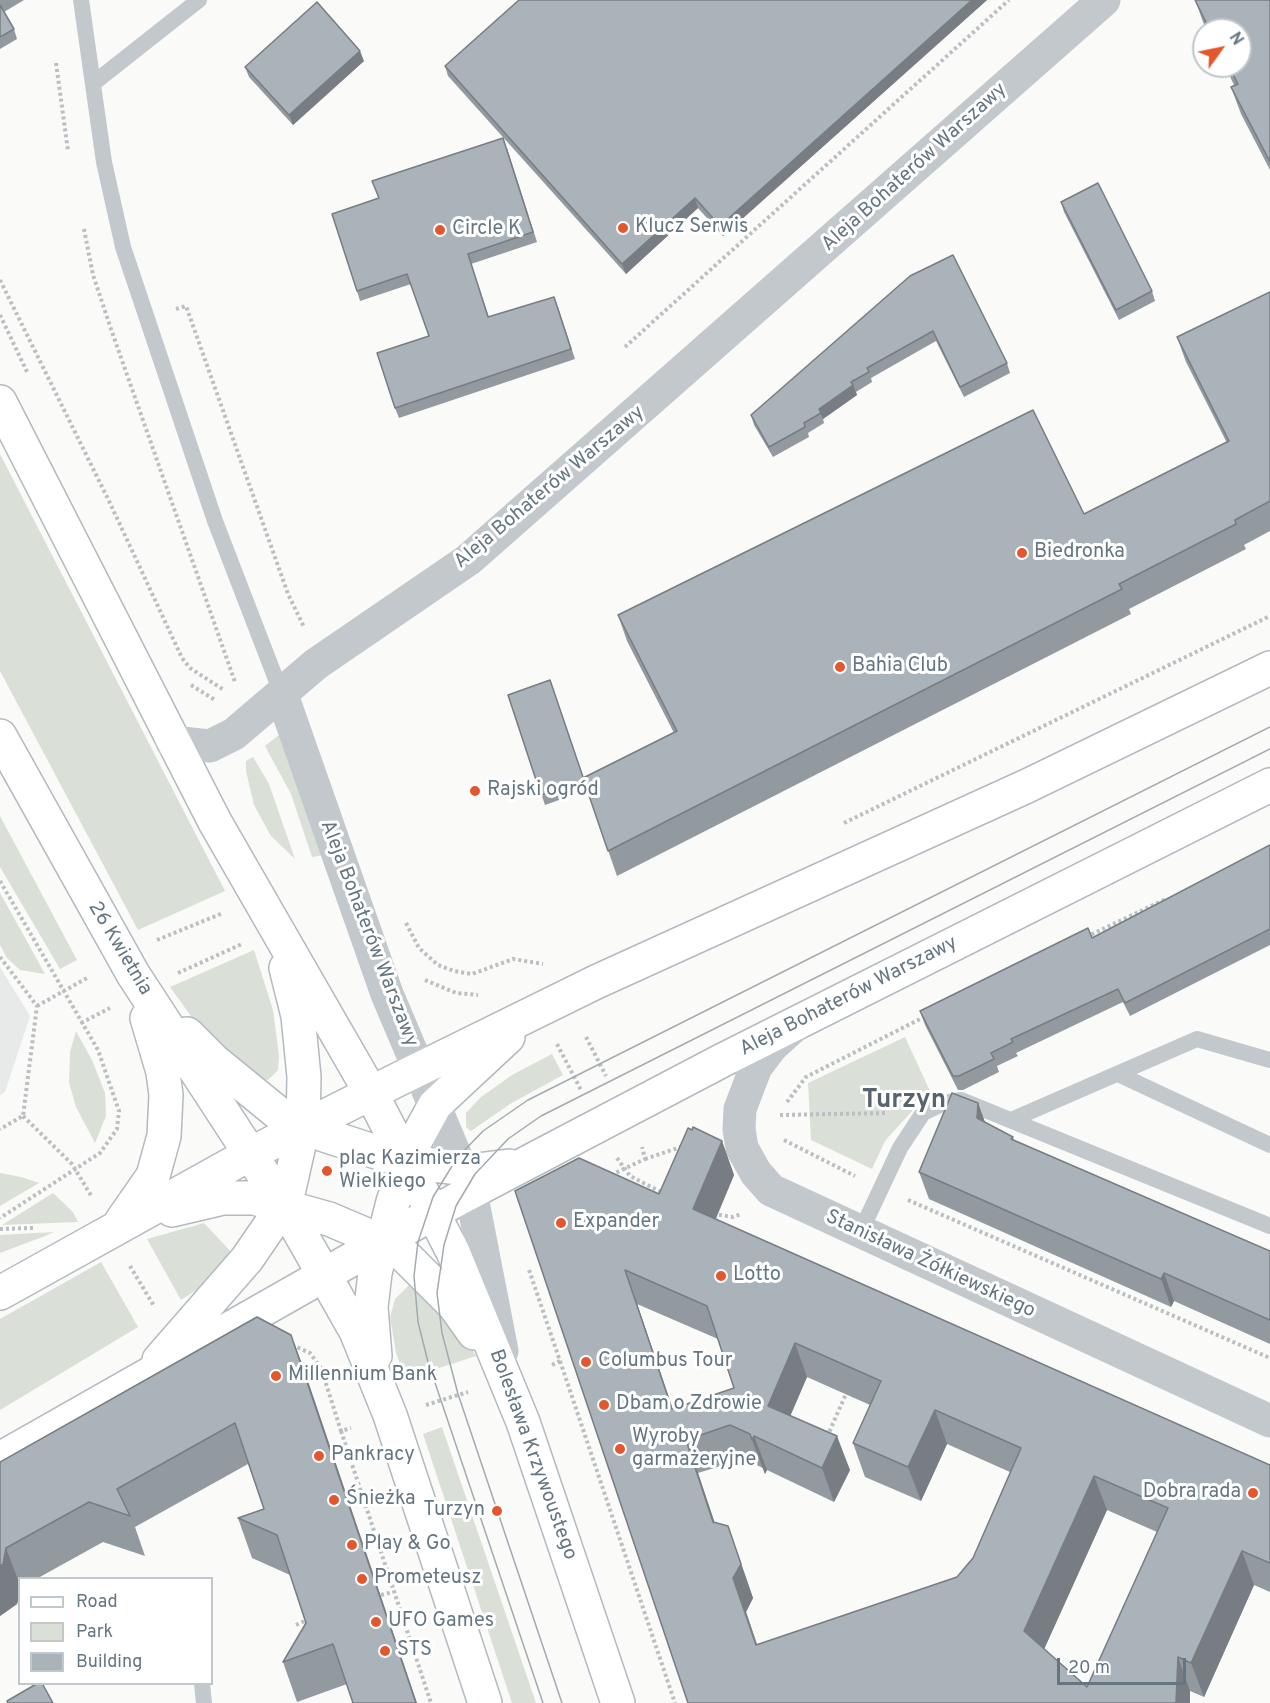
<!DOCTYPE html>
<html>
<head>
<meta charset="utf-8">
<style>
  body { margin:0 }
  #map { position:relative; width:1270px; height:1703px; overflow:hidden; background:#fafaf8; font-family:Overpass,sans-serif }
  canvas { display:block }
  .legend { position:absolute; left:18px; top:1577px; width:195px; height:108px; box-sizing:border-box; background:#fff; border:2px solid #c1c8cd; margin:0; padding:8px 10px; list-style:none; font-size:18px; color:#657683 }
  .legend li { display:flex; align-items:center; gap:12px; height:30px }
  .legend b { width:30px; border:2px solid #c1c8cd }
  .north { position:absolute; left:1192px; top:18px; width:60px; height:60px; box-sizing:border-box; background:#fff; border:2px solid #c1c8cd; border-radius:50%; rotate:57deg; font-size:16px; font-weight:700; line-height:24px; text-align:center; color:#657683 }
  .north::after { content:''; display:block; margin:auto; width:21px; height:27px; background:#e4572e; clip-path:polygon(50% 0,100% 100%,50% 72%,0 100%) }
  .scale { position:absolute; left:1057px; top:1658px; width:129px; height:27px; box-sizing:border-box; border:3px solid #657683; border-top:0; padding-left:8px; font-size:18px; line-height:21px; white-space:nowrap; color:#657683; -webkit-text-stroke:4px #fff; paint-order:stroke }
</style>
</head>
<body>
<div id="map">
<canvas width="1270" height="1703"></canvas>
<ul class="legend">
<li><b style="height:8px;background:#fff"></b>Road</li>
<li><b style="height:16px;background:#dadfd7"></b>Park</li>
<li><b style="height:16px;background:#aab3b9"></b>Building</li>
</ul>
<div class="north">N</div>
<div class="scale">20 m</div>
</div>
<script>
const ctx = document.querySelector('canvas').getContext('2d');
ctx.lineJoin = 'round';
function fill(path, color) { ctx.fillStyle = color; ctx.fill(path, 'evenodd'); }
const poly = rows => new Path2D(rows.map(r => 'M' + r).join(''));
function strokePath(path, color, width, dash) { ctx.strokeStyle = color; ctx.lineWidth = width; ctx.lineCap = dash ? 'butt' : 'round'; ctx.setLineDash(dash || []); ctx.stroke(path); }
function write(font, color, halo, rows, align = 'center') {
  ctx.font = font + ' Overpass,sans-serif'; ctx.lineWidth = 6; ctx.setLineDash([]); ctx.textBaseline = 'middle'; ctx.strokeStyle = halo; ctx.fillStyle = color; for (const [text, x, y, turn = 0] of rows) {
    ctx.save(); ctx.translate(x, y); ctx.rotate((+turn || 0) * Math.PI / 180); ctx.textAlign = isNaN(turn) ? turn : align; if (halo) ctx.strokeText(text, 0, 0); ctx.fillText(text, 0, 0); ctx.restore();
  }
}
const built = poly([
  [0,967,30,1016,5,1092,0,1095]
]);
const green = poly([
  [0,454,225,891,138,930,0,671],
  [279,735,325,855,312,857,291,794,265,746],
  [253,757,269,784,295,859,271,836,254,805,246,771,246,761],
  [0,816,77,960,60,969,0,867],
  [0,893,23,934,45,974,20,970,7,958,0,945],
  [254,950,273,1010,279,1056,278,1070,268,1080,257,1079,198,1026,170,987],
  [76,1031,92,1060,105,1093,106,1116,95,1143,76,1107,69,1082,70,1052],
  [905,1037,930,1091,885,1141,872,1169,811,1140,808,1083],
  [552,1054,563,1075,510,1104,471,1131,466,1127,466,1113,481,1097,512,1075],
  [0,1173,21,1177,39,1183,0,1206],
  [53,1193,73,1212,78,1222,2,1225],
  [204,1223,233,1254,201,1287,181,1300,147,1239],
  [54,1232,45,1236,0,1253,0,1235],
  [101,1262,138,1327,0,1410,0,1319],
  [410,1277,468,1343,476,1356,405,1379,396,1353,390,1317,395,1299,410,1284],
  [442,1427,536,1703,512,1703,423,1434]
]);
const path = poly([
  [56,63,68,151],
  [84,229,93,275,112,332,235,682],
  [0,280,109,501,182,658,190,668,224,690],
  [176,309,186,306,288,594,304,627],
  [0,315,28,374],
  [625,347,1009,0],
  [191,685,215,700],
  [844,823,1270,616],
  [0,881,98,1050,119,1111,117,1129,100,1153,0,1218],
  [406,923,419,948,438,965,454,971,472,974,513,959,543,964],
  [1086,937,1166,899],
  [157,940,223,913],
  [0,957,37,1006,23,1116,0,1129],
  [178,973,242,944],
  [425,980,456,993,478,995],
  [37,1006,87,978],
  [81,1023,110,1008],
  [586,1037,606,1076],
  [557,1044,581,1090],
  [787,1102,806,1077,926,1016],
  [780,1115,887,1113],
  [23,1116,72,1164,92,1197],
  [784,1140,855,1176],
  [617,1158,630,1176,665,1194],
  [645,1159,681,1147],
  [611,1175,645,1159,642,1147],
  [908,1200,1270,1358],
  [713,1214,733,1217,741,1214],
  [0,1229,33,1228],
  [130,1266,154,1306],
  [529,1270,560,1361,552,1365],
  [292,1345,310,1353,321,1368,341,1431,351,1428],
  [560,1361,675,1703],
  [426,1405,468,1392],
  [341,1431,431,1703],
  [827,1437,846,1394],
  [381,1595,393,1592],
  [296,1625,307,1620]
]);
const lane = poly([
  [81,0,104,162,123,247,215,521,282,695],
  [95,82,199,0],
  [1118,1074,1270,1145],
  [1011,1120,1197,1039,1270,1060],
  [860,1233,900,1148,923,1113,944,1103,961,1100,1270,1226],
  [202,1684,204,1703]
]);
const street = poly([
  [282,695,387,994,471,1192,502,1351],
  [172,742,210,746,234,734,316,664,468,560,1104,0],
  [792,1028,772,1046,756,1067,740,1109,739,1129,742,1148,756,1173,771,1190,1270,1421]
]);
const secondary = poly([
  [0,402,215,822,371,1093,453,1252,523,1422,618,1703],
  [0,736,133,974,290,1215,356,1331,390,1415,485,1703],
  [187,1034,213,1060,278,1113,324,1135,407,1162,477,1170,509,1166],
  [172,1210,223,1198,254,1198,329,1219,381,1241,404,1255,454,1305,474,1333],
  [121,1222,153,1176,164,1136,166,1095,163,1072,147,1018],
  [0,1293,250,1154,401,1078,596,982,1027,786,1270,668],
  [375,1356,371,1307,375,1273,393,1202,412,1147,435,1105,508,1037],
  [159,1360,247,1259,284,1205,289,1189,303,1127,304,1077,298,1016,286,968],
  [0,1459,458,1199,721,1061,1270,785]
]);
const tram = poly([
  [543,1703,428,1362,418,1322,414,1276,418,1242,433,1197,457,1158,483,1131,528,1100,1270,727],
  [562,1703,458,1394,442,1333,437,1293,444,1245,456,1206,475,1174,508,1139,541,1116,1270,749]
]);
const wall = poly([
  [0,0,24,0,4,12,14,29,17,39,0,49],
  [987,0,723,236,698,208,626,274,448,76,445,66],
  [1195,0,1270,0,1270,170,1241,114,1231,87,1234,85,1225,66,1240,66,1240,30,1206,30],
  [364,61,293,125,249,77,245,67],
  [507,148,537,242,471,264,489,317,558,307,575,359,399,418,395,408,429,336,411,284,360,301,357,291,379,198],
  [1061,202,1152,291,1155,301,1119,320,1064,212],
  [953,255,1007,363,1010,373,964,397,936,341,871,378,872,382,856,392,857,395,823,419,824,423,808,433,809,437,773,457,754,425,751,415],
  [1270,292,1270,531,1244,545,1246,549,1129,609,1131,614,617,876,587,790,545,805,508,695,584,778,674,733,627,641,618,615,1084,514,1227,443,1186,362,1177,337],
  [1270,845,1270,945,1130,1016,1123,1002,1016,1053,1018,1056,997,1066,999,1072,963,1090,958,1090,925,1025,920,1011,1092,938],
  [978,1103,985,1122,1013,1137,1014,1140,1270,1251,1270,1344,1174,1301,1171,1307,929,1199,919,1172],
  [722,1141,734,1175,716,1219,1270,1465,1270,1592,1254,1585,1204,1697,1190,1691,1190,1703,688,1703,515,1191,659,1194],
  [637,1304,718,1339,734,1388,673,1409],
  [807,1377,870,1405,853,1443,865,1477,921,1501,947,1444,1010,1472,973,1558,957,1577,757,1645,746,1612,753,1598,740,1560,728,1526,714,1522,698,1473,743,1459,763,1468,765,1474,767,1470,834,1502,850,1470,790,1416],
  [1107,1510,1157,1532,1087,1687,1044,1649],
  [291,1335,306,1375,347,1684,297,1702,283,1662,306,1623,290,1575,252,1558,238,1518,264,1509,248,1464,135,1527,145,1556,103,1542,38,1578,20,1578,20,1594,17,1604,0,1616,0,1462]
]);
const shadedWall = poly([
  [972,0,987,0,723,236,720,226],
  [360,51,364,61,293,125,289,115],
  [695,198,698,208,626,274,622,264],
  [853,385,857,395,823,419,819,409],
  [978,1103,988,1131,977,1118],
  [722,1141,734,1175,705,1243,693,1209],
  [625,1270,637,1304,684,1443,672,1409],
  [1164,1273,1174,1301,1171,1307,1161,1279],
  [291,1335,306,1375,417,1703,416,1703],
  [795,1343,807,1377,780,1440,768,1406],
  [935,1410,947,1444,921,1501,908,1467],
  [754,1436,767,1470,765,1474,752,1440],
  [837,1436,850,1470,834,1502,822,1468],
  [686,1440,698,1473,726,1556,713,1522],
  [1094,1476,1107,1510,1037,1665,1024,1631],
  [728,1526,753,1598,746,1612,769,1679,733,1578],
  [6,1548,20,1585,20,1594,17,1604,0,1616,0,1566],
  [1242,1551,1254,1585,1204,1697,1191,1663],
  [1178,1657,1190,1691,1190,1703,1176,1703]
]);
const building = poly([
  [519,0,972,0,720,226,695,198,622,264,445,66,519,0],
  [1195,0,1270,0,1270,162,1231,87,1238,84,1229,66,1240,66,1240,30,1210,30,1195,0],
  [317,2,360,51,289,115,245,67,317,2],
  [0,5,14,29,0,37,0,5],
  [503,138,533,232,468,254,488,317,554,297,571,349,395,408,377,353,429,336,407,274,357,291,332,214,379,198,372,181,503,138],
  [1098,183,1152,291,1116,310,1061,202,1098,183],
  [953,255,1007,363,960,387,933,331,867,368,869,372,851,382,853,385,819,409,821,413,804,423,805,427,769,447,751,415,910,276,953,255],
  [1270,292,1270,501,1235,520,1236,524,1119,584,1122,589,608,851,583,778,677,731,618,615,1033,410,1084,514,1229,441,1177,337,1270,292],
  [550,680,584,780,541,795,508,695,550,680],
  [1270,845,1270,929,1125,1003,1118,989,1011,1039,1013,1042,991,1053,994,1059,959,1076,953,1076,920,1011,1088,928,1092,938,1270,845],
  [952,1093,978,1103,977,1118,1013,1137,1011,1139,1270,1251,1270,1320,1164,1273,1161,1279,919,1172,952,1093],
  [693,1127,722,1141,693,1209,1270,1465,1270,1563,1242,1551,1191,1663,1178,1657,1176,1703,688,1703,515,1191,579,1158,659,1194,688,1128,692,1130,693,1127],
  [625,1270,707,1306,734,1388,672,1409,625,1270],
  [795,1343,881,1381,853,1443,908,1467,935,1410,1021,1448,973,1558,957,1577,756,1645,733,1578,741,1564,728,1526,713,1522,686,1440,730,1425,750,1434,752,1440,754,1436,822,1468,837,1436,768,1406,795,1343],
  [1094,1476,1168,1508,1087,1687,1024,1631,1094,1476],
  [257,1317,291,1335,416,1703,353,1703,333,1644,283,1662,306,1623,277,1535,238,1518,264,1509,235,1423,117,1489,130,1516,89,1502,6,1548,3,1564,0,1566,0,1462,257,1317],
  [38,1683,42,1683,53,1703,8,1703,7,1701,38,1683]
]);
const markers = [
  [623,228,6,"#e4572e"],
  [440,230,6,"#e4572e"],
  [1022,553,6,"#e4572e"],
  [840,667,6,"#e4572e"],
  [475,791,6,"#e4572e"],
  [327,1171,6,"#e4572e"],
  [561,1223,6,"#e4572e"],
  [721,1276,6,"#e4572e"],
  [586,1362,6,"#e4572e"],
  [276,1376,6,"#e4572e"],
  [604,1405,6,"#e4572e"],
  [620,1449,6,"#e4572e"],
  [319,1456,6,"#e4572e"],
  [1253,1493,6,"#e4572e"],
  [334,1500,6,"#e4572e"],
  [497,1511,6,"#e4572e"],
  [352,1545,6,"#e4572e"],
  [362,1579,6,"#e4572e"],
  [376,1622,6,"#e4572e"],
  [385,1651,6,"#e4572e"]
];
const streetNames = [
  ["Aleja Bohaterów Warszawy",915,168,-42],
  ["Aleja Bohaterów Warszawy",550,488,-40],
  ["Aleja Bohaterów Warszawy",368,934,69],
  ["26 Kwietnia",119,949,59],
  ["Aleja Bohaterów Warszawy",849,997,-27],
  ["Stanisława Żółkiewskiego",930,1265,25],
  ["Bolesława Krzywoustego",532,1455,70]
];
const poiNames = [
  ["Klucz Serwis",635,228],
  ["Circle K",452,230],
  ["Biedronka",1034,553],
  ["Bahia Club",852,667],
  ["Rajski ogród",487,791],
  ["plac Kazimierza",339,1160],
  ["Wielkiego",339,1183],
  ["Expander",573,1223],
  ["Lotto",733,1276],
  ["Columbus Tour",598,1362],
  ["Millennium Bank",288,1376],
  ["Dbam o Zdrowie",616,1405],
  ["Wyroby",632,1438],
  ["garmażeryjne",632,1461],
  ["Pankracy",331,1456],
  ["Dobra rada",1241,1493,"right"],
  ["Śnieżka",346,1500],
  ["Turzyn",485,1511,"right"],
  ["Play & Go",364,1545],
  ["Prometeusz",374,1579],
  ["UFO Games",388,1622],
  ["STS",397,1651]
];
const districtNames = [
  ["Turzyn",904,1102]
];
fill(built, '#e8e9e9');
fill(green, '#dadfd7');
strokePath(secondary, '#b3babf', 36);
strokePath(path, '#bbbfc2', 4, [3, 3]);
strokePath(lane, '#c3c8cc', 16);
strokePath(street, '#c3c8cc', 33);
strokePath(secondary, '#fff', 33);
strokePath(tram, '#a2aab0', 1.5);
fill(wall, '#929a9f');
fill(shadedWall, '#777d82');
fill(building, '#aab3b9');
strokePath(building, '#777d82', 1.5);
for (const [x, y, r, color] of markers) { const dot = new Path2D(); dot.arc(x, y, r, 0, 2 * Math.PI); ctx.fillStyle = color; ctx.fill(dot); strokePath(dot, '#fff', 2); }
write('20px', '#657683', '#fff', streetNames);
write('20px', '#657683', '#fff', poiNames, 'left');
write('bold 26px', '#57646e', '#fff', districtNames);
</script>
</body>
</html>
